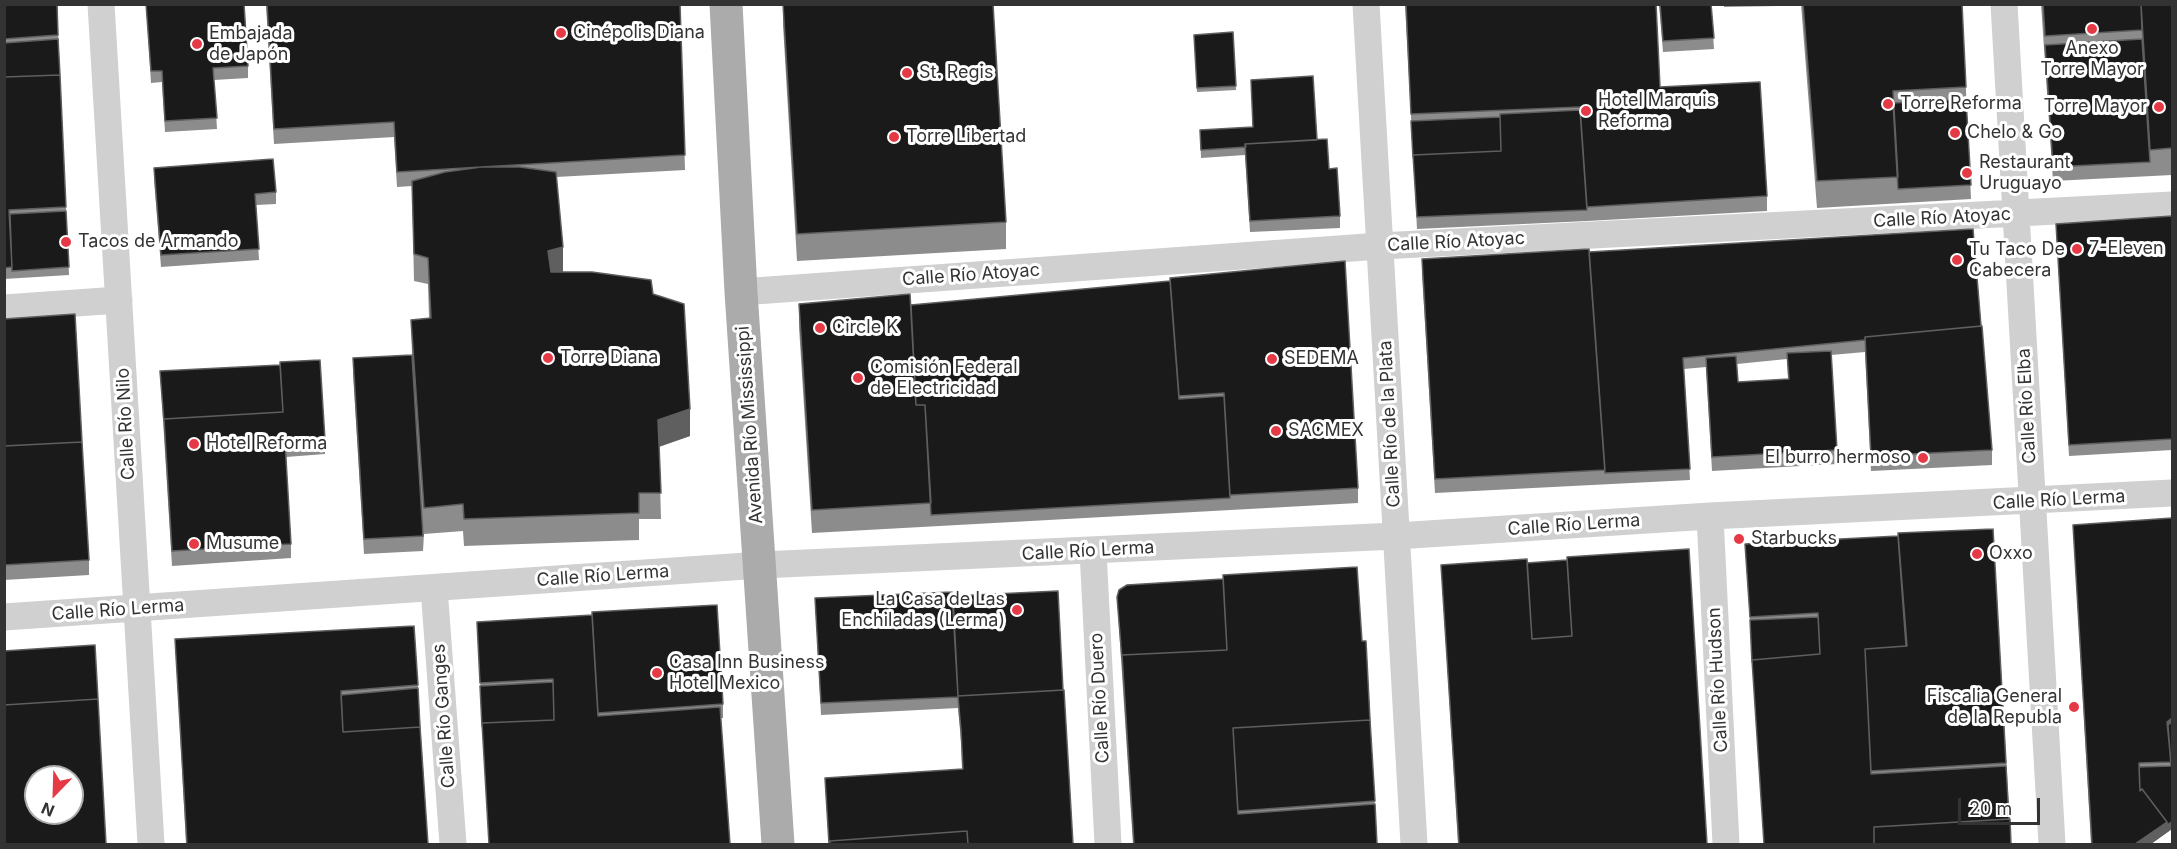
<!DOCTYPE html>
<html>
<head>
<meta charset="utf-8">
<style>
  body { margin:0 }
  #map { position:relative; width:2177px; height:849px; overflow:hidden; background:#fff; font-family:Inter,sans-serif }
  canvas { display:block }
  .frame { position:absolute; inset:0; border:6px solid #333; pointer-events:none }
  .north { position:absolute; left:24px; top:765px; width:60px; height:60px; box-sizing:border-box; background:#fff; border:2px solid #adadad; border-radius:50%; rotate:203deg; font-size:16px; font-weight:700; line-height:24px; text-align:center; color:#333 }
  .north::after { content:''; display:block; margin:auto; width:21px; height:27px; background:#e63946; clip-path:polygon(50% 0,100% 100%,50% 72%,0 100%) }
  .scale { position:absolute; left:1958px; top:798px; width:82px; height:27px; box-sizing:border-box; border:3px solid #333; border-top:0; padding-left:8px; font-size:18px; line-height:21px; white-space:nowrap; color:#333; -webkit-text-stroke:4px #fff; paint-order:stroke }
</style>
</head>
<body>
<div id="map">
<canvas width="2177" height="849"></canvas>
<div class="frame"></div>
<div class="north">N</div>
<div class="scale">20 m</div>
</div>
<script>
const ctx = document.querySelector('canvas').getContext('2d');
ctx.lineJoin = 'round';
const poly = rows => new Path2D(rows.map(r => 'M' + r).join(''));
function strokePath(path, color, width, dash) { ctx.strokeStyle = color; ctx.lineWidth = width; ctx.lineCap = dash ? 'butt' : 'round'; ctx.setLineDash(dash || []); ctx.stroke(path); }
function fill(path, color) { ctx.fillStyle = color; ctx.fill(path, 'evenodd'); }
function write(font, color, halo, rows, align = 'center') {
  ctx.font = font + ' Inter,sans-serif'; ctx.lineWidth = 6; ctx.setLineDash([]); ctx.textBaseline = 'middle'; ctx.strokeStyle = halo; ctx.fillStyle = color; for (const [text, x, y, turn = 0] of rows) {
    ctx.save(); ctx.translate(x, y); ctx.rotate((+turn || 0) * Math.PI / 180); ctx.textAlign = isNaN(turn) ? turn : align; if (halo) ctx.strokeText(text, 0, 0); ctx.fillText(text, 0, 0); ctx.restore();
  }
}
const minor = poly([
  [101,4,151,844],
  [1366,4,1414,844],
  [2004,4,2052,844],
  [741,292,1380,246,2172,205],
  [4,308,119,300],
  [1710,516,1726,844],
  [1093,551,1108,844],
  [434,588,453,844],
  [4,617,761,565,1396,536,1710,516,2172,493]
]);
const major = poly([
  [726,4,741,292,778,844]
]);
const wall = poly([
  [4,4,57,4,60,75,69,275,4,279],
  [146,4,248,66,248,78,214,80,217,129,165,132,162,82,151,83],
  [266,4,680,4,685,170,556,177,563,272,653,294,690,436,659,447,661,519,639,519,639,540,464,546,463,531,424,534,423,551,364,554,353,373,353,358,412,355,411,320,429,318,428,284,414,281,412,186,397,187,394,137,274,144],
  [783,4,1006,222,1006,249,797,261,783,25],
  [1405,4,1656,4,1660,87,1767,196,1767,211,1587,221,1417,229],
  [1659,4,1711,4,1714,49,1663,52],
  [1724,4,1778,4,1778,6,1724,7],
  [1801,4,1962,4,1971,199,1817,208],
  [2041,4,2172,4,2172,175,2053,181],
  [1233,32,1236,90,1197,92,1194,35],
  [1251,80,1317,140,1329,169,1340,216,1340,228,1250,232,1245,155,1201,158,1200,130,1253,127],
  [154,168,276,192,276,204,256,205,259,260,161,267,154,179],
  [2172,216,2172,450,2069,456,2056,224],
  [1973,229,1992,450,1992,465,1871,471,1865,352,1831,355,1837,450,1837,464,1712,471,1706,367,1684,369,1690,480,1435,493,1422,273,1422,259,1589,252],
  [1787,359,1788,379,1738,382,1737,364],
  [1170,281,1358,488,1358,503,812,533,799,327,799,304,911,305],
  [4,319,89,560,89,575,4,580],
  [160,371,325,440,325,454,286,457,291,544,291,558,172,566],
  [2172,518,2172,829,2151,844,2091,844,2073,525],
  [1993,529,2011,844,1764,844,1745,544,1898,536],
  [1527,563,1707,844,1458,844,1441,565],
  [953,596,1073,844,829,844,825,778,962,769,961,741,958,708,821,715,815,598],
  [1117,597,1362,641,1366,641,1377,844,1133,844],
  [477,622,723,704,723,718,721,718,730,844,489,844],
  [414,626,428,844,186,844,175,639]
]);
const shadedWall = poly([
  [563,247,563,273,548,277,548,251],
  [690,409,690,436,658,447,658,420],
  [2172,718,2172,729,2168,733,2167,722],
  [2167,822,2172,822,2172,829,2151,844,2135,844]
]);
const building = poly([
  [4,4,57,4,58,35,4,39,4,4],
  [146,4,244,4,248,66,213,68,217,118,165,121,162,71,151,71,146,4],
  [267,4,680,4,685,155,397,172,394,122,274,129,267,4],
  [783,4,993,4,1006,222,797,234,783,4],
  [1406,4,1656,4,1660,87,1760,82,1767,196,1587,207,1580,107,1411,114,1406,4],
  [1660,4,1711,4,1714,38,1663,41,1660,4],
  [1803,4,1962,4,1966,87,1893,91,1898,177,1817,181,1803,4],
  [2043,4,2141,4,2142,30,2045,36,2043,4],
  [2141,4,2172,4,2172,148,2150,150,2141,4],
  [1233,32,1236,86,1197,88,1194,35,1233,32],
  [58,39,60,75,4,77,4,43,58,39],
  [2142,39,2150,162,2053,167,2045,45,2142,39],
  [60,75,66,207,9,210,12,267,4,268,4,77,60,75],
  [1313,76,1317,140,1245,144,1246,147,1201,150,1200,130,1253,127,1251,80,1313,76],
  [1966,99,1971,185,1898,189,1893,103,1966,99],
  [1580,110,1587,210,1417,217,1413,155,1501,151,1500,114,1580,110],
  [1500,117,1501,151,1413,155,1413,158,1411,121,1500,117],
  [1327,139,1329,169,1337,168,1340,216,1250,221,1245,144,1327,139],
  [273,159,276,192,255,194,259,249,161,255,154,168,273,159],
  [481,167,520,167,556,172,563,247,548,251,551,272,592,272,651,280,653,294,684,304,690,409,658,420,661,493,639,493,639,513,464,519,463,504,424,508,411,320,431,318,428,258,414,254,412,181,445,172,481,167],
  [66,211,69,267,12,271,10,214,66,211],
  [2172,216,2172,439,2069,445,2056,224,2172,216],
  [1973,229,1981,326,1865,337,1865,340,1683,358,1690,469,1605,473,1589,252,1973,229],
  [1589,249,1605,470,1435,479,1422,259,1589,249],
  [1345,261,1358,488,1230,495,1224,393,1179,396,1170,278,1345,261],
  [1170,281,1179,399,1224,396,1230,498,931,515,925,405,916,405,911,305,1170,281],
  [910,294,916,405,925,405,931,503,812,510,799,304,910,294],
  [75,314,82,442,4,446,4,319,75,314],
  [1982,326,1992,450,1871,456,1865,337,1982,326],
  [1831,351,1837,450,1712,457,1706,358,1736,356,1738,382,1789,379,1787,353,1831,351],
  [412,355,423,536,364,539,353,358,412,355],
  [320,360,325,440,285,442,291,544,172,551,164,419,283,412,280,362,320,360],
  [280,365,283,412,164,419,164,422,160,371,280,365],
  [82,442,89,560,4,565,4,446,82,442],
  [2172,518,2172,718,2167,722,2171,762,2139,763,2140,791,2142,789,2167,822,2135,844,2092,844,2073,525,2172,518],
  [1993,529,2006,763,1871,771,1865,649,1907,646,1898,533,1993,529],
  [1898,536,1906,646,1865,649,1871,774,2006,766,2009,819,1874,827,1874,844,1764,844,1752,660,1820,654,1818,613,1750,617,1745,544,1898,536],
  [1689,549,1707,844,1459,844,1441,565,1527,559,1532,639,1572,636,1567,557,1689,549],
  [1567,560,1572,636,1532,639,1527,563,1567,560],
  [1357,567,1362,641,1366,641,1370,720,1233,728,1238,814,1375,804,1377,844,1134,844,1122,655,1227,650,1223,575,1357,567],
  [1223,579,1227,650,1122,655,1122,659,1117,597,1119,590,1127,585,1223,579],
  [1058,591,1063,690,958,696,953,596,1058,591],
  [952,592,958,696,1064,690,1073,844,968,844,967,831,830,841,829,844,825,778,963,769,961,730,958,697,821,703,815,598,952,592],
  [717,605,723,704,598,713,592,612,717,605],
  [592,615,598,716,720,707,730,844,489,844,482,723,554,720,553,679,480,683,477,622,592,615],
  [1818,617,1820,654,1752,660,1752,663,1750,620,1818,617],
  [414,626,418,685,341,691,343,732,420,727,428,844,187,844,175,639,414,626],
  [95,645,98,699,4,705,4,651,95,645],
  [553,682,554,720,482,723,482,727,480,686,553,682],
  [418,688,420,727,343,732,341,695,418,688],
  [98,699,106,844,4,844,4,705,98,699],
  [36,777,72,777,72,813,36,813,36,777],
  [1370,720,1375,801,1238,811,1233,728,1370,720],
  [2172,722,2172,822,2167,825,2167,822,2142,789,2140,791,2139,767,2171,766,2168,725,2172,722],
  [2010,819,2011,844,1874,844,1874,827,2010,819],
  [967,831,968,844,830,844,830,841,967,831]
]);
const markers = [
  [2092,29,6,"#e63946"],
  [561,33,6,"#e63946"],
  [197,44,6,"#e63946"],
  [907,73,6,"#e63946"],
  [1888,104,6,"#e63946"],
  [2159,107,6,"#e63946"],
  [1586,111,6,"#e63946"],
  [1955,133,6,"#e63946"],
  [894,137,6,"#e63946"],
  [1967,173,6,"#e63946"],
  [66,242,6,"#e63946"],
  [2077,249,6,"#e63946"],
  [1957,260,6,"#e63946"],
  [820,328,6,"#e63946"],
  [548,358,6,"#e63946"],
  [1272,359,6,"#e63946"],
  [858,378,6,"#e63946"],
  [1276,431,6,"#e63946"],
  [194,444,6,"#e63946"],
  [1923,458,6,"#e63946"],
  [1739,539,6,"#e63946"],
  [194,544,6,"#e63946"],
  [1977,554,6,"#e63946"],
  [1017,610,6,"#e63946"],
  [657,673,6,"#e63946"],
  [2074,707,6,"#e63946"]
];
const poiNames = [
  ["Cinépolis Diana",573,33],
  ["Embajada",209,34],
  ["de Japón",209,55],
  ["Anexo",2092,49,"center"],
  ["Torre Mayor",2092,70,"center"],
  ["St. Regis",919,73],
  ["Hotel Marquis",1598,101],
  ["Reforma",1598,122],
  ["Torre Reforma",1900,104],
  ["Torre Mayor",2147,107,"right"],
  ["Chelo & Go",1967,133],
  ["Torre Libertad",906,137],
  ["Restaurant",1979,163],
  ["Uruguayo",1979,184],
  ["Tacos de Armando",78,242],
  ["7-Eleven",2089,249],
  ["Tu Taco De",1969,250],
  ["Cabecera",1969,271],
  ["Circle K",832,328],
  ["Torre Diana",560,358],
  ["SEDEMA",1284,359],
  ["Comisión Federal",870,368],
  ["de Electricidad",870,389],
  ["SACMEX",1288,431],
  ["Hotel Reforma",206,444],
  ["El burro hermoso",1911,458,"right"],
  ["Starbucks",1751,539],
  ["Musume",206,544],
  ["Oxxo",1989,554],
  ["La Casa de Las",1005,600,"right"],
  ["Enchiladas (Lerma)",1005,621,"right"],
  ["Casa Inn Business",669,663],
  ["Hotel Mexico",669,684],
  ["Fiscalia General",2062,697,"right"],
  ["de la Republa",2062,718,"right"]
];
const streetNames = [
  ["Calle Río Atoyac",1942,218,-3],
  ["Calle Río Atoyac",1456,242,-3],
  ["Calle Río Atoyac",971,275,-4],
  ["Calle Río Elba",2027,406,-93],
  ["Calle Río Nilo",126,424,-93],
  ["Calle Río de la Plata",1390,424,-93],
  ["Avenida Río Mississippi",750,425,-94],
  ["Calle Río Lerma",2059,500,-3],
  ["Calle Río Lerma",1574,525,-4],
  ["Calle Río Lerma",1088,551,-3],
  ["Calle Río Lerma",603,576,-4],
  ["Calle Río Lerma",118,610,-4],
  ["Calle Río Hudson",1718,680,-93],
  ["Calle Río Duero",1100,698,-93],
  ["Calle Río Ganges",444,716,-94]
];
strokePath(minor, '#d0d0d0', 27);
strokePath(major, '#ababab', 33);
fill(wall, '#8c8c8c');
fill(shadedWall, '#5f5f5f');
fill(building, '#1a1a1a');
strokePath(building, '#5f5f5f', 1.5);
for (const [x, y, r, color] of markers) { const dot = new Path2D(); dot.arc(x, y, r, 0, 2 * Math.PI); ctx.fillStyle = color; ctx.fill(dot); strokePath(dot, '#fff', 2); }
write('18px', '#333', '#fff', poiNames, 'left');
write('18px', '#333', '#fff', streetNames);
</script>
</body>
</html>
